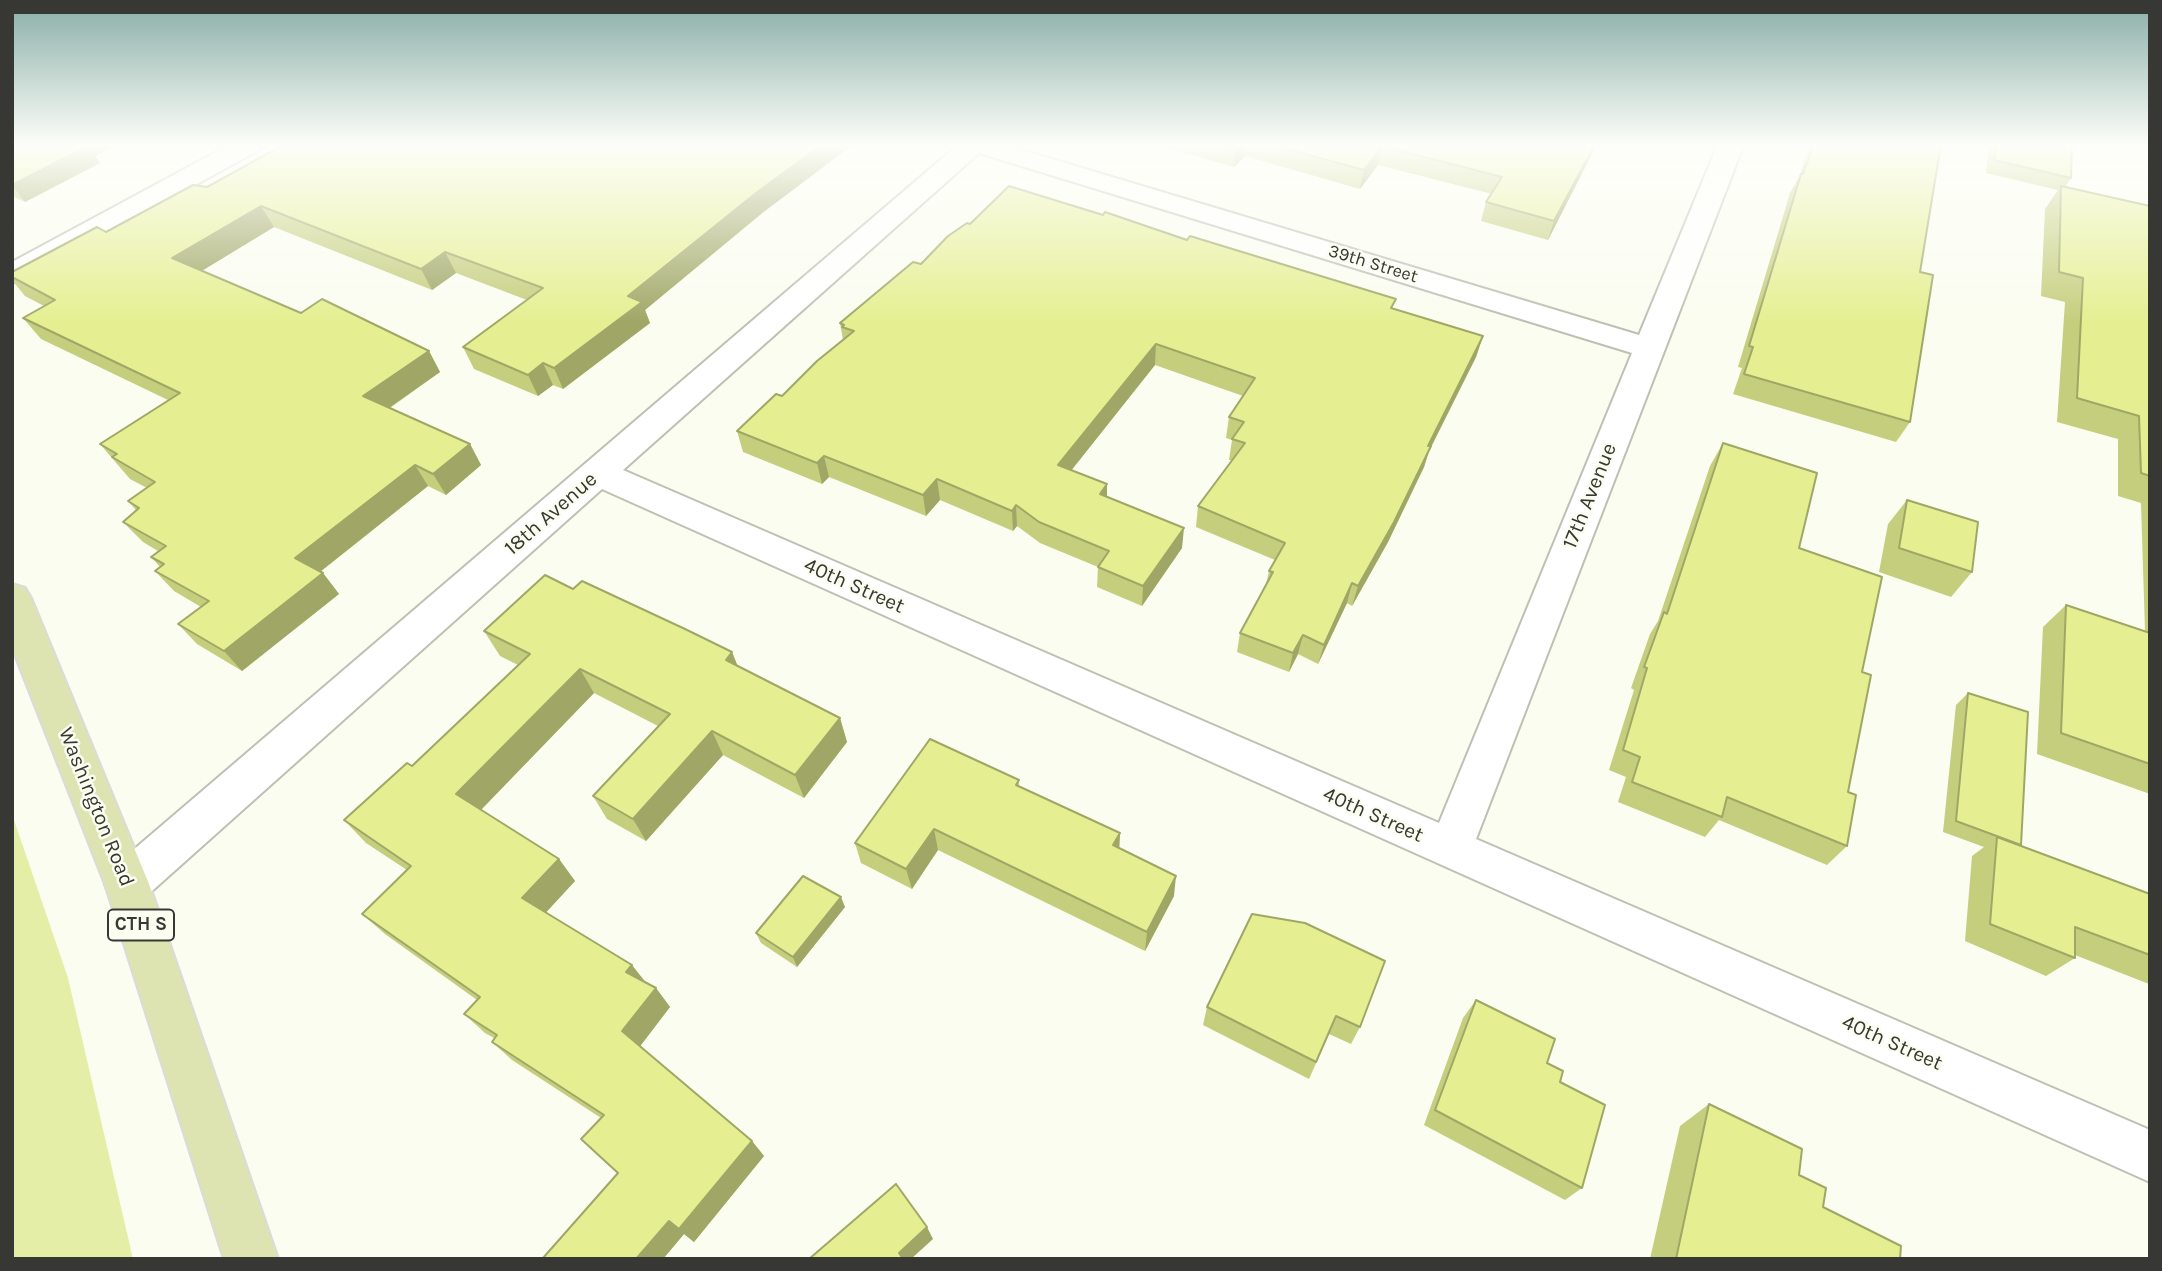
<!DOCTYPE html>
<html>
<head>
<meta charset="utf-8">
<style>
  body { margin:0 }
  #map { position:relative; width:2162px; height:1271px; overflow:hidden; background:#fbfdf1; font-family:Karla,sans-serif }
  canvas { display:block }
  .frame { position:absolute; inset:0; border:14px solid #373833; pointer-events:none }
</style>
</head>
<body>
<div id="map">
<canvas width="2162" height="1271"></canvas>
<div class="frame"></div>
</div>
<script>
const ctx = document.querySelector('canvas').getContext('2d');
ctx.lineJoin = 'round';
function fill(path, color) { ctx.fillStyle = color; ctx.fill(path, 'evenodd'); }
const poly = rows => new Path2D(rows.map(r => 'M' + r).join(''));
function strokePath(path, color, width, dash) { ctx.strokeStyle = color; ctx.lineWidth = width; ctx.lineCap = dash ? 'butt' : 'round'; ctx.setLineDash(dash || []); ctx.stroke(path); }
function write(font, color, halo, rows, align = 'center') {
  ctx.font = font + ' Karla,sans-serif'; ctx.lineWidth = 5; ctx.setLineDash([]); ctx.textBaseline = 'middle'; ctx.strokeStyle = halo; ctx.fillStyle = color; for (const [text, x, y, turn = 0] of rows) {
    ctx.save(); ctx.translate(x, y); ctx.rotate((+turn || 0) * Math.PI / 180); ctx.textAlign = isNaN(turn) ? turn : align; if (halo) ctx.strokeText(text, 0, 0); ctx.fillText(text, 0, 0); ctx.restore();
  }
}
const green = poly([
  [12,814,68,978,133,1259,12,1259]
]);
const street = poly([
  [231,144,263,144,259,150,22,280,12,283,12,262,231,144],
  [959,144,1002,144,1639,335,1718,144,1744,144,1476,839,2150,1130,2150,1182,602,489,143,899,127,905,111,899,105,884,111,869,959,144],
  [979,153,1632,353,1439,823,623,470,979,153]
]);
const primary = poly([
  [12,584,25,588,31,598,149,884,278,1259,224,1259,105,884,12,647,12,584]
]);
const wall = poly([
  [12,144,95,156,100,163,25,202,12,196],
  [1152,144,1597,144,1548,240,1481,221,1486,202,1492,194,1378,165,1360,189,1245,156,1234,167],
  [1810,144,1941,144,1920,272,1910,422,1896,442,1733,394,1742,368,1738,367,1790,193,1799,177],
  [1989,144,2072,144,2071,178,2065,187,2150,206,2150,794,2037,754,2043,627,2066,605,2145,631,2141,503,2118,496,2118,439,2057,422,2065,302,2041,296,2045,209,2058,190,1986,173],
  [207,187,761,214,645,310,650,323,563,389,553,385,538,396,474,369,463,347,527,300,456,273,432,290,274,227,201,271,301,313,429,351,440,372,390,408,470,444,481,465,446,495,428,486,320,572,323,573,339,594,242,671,197,644,178,624,201,607,174,591,155,571,160,567,151,557,158,551,143,542,123,522,136,510,128,501,147,488,130,479,100,444,168,400,41,339,23,318,44,306,25,296,12,280,12,272],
  [921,264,1393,308,1483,336,1476,357,1429,451,1424,467,1388,542,1352,606,1347,603,1318,664,1298,654,1289,672,1237,652,1240,633,1266,585,1269,571,1275,560,1196,527,1198,506,1232,460,1229,460,1232,440,1226,438,1229,417,1243,396,1155,365,1071,470,1107,484,1107,497,1182,548,1142,606,1097,587,1098,567,1040,543,1017,526,1013,531,940,500,926,516,829,477,822,484,743,452,737,431,782,396,843,340,840,323],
  [1723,443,1799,548,1862,672,1848,792,1847,846,1827,865,1719,820,1705,837,1618,802,1626,777,1609,770,1634,690,1631,688,1650,634,1658,621,1710,466],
  [1907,500,1972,572,1951,597,1879,572,1888,524],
  [573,589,732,652,738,667,840,718,847,742,804,798,723,755,646,841,607,819,593,796,658,726,594,693,481,810,559,859,575,881,546,912,645,982,656,988,670,1007,640,1046,752,1141,764,1156,694,1242,684,1234,663,1259,544,1259,618,1173,601,1118,512,1060,492,1042,494,1038,485,1033,464,1014,477,1000,385,934,362,914,407,870,366,843,344,820,412,766,518,665,500,656,484,631],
  [1968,693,2020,846,2150,894,2150,996,2149,984,2075,955,2075,958,2046,976,1965,941,1972,856,1984,847,1943,832,1956,705],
  [1019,780,1019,786,1120,833,1119,848,1174,896,1145,951,938,850,912,889,861,863,855,843],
  [845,907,797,967,761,943,756,933],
  [1252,914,1360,1027,1351,1044,1329,1034,1309,1079,1203,1025,1207,1007],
  [1476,1000,1547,1063,1560,1082,1582,1188,1565,1200,1424,1125,1463,1018],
  [1709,1104,1799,1175,1823,1207,1900,1259,1650,1259,1680,1126]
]);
const shadedWall = poly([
  [80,144,119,144,95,156,100,163,25,202,12,185],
  [823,144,854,144,761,214,645,310,650,323,563,389,554,368,628,296,756,193],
  [1241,144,1246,144,1245,156,1234,167,1236,149],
  [1595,144,1597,144,1548,240,1554,221],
  [1382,146,1378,165,1360,189,1364,170],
  [261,206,274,227,187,280,172,258],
  [445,252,456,273,432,290,421,269],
  [1483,336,1476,357,1429,451,1424,467,1388,542,1352,606,1358,586],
  [1156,344,1155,365,1059,486,1058,465],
  [429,351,440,372,376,417,363,396],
  [543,363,553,385,538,396,528,375],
  [470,444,481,465,446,495,433,474],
  [824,456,829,477,822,484,817,463],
  [415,465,428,486,311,579,295,558],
  [937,479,940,500,926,516,923,495],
  [1107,484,1107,505,1100,494],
  [1016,505,1017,526,1013,531,1012,511],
  [1184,528,1182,548,1142,606,1143,586],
  [323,573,339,594,242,671,224,651],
  [1352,583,1347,603,1318,664,1324,645],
  [1303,635,1298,654,1289,672,1293,653],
  [732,652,742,677,726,660],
  [580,669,594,693,474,817,456,794],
  [840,718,847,742,804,798,795,775],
  [712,731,723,755,646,841,633,819],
  [934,829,938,850,912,889,906,869],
  [1120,833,1119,854,1113,845],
  [559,859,575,881,540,919,522,898],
  [1176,876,1174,896,1145,951,1147,932],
  [841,897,845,907,797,967,793,957],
  [632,965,647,984,626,972],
  [656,988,670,1007,638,1049,622,1031],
  [752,1141,764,1156,694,1242,684,1234,663,1259,636,1259,669,1221],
  [927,1227,933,1239,911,1259,902,1259,899,1253]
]);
const building = poly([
  [12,144,82,144,88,146,12,185,12,144],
  [285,144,823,144,756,193,628,296,642,302,554,368,543,363,528,375,463,347,543,288,445,252,421,269,261,206,172,258,301,313,322,299,429,351,363,396,470,444,433,474,415,465,295,558,323,573,224,651,178,624,209,601,155,571,164,564,151,557,166,546,123,522,139,508,128,501,155,482,112,457,117,454,100,444,180,393,23,318,55,300,12,277,12,272,97,227,106,232,193,185,207,187,285,144],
  [1218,144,1241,144,1236,149,1218,144],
  [1269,144,1595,144,1554,221,1486,202,1502,177,1382,146,1364,170,1269,144],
  [1814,144,1941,144,1920,272,1933,275,1910,422,1744,374,1753,347,1749,346,1801,174,1803,174,1814,144],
  [1996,144,2072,144,2071,178,1994,160,1996,144],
  [1009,186,1103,215,1105,212,1187,240,1190,236,1396,299,1391,308,1483,336,1428,446,1431,446,1394,522,1358,586,1352,583,1324,645,1303,635,1293,653,1240,633,1273,572,1269,571,1285,543,1198,506,1245,443,1232,439,1244,422,1229,417,1255,378,1156,344,1058,465,1107,484,1100,494,1184,528,1143,586,1098,567,1109,551,1039,522,1016,505,1012,511,937,479,923,495,824,456,817,463,737,431,776,394,782,396,817,361,854,331,842,327,844,325,840,323,913,262,921,264,948,236,967,223,970,224,1009,186],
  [2061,186,2150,206,2150,476,2141,473,2139,416,2077,398,2083,278,2059,272,2061,186],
  [1723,443,1817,473,1799,548,1882,577,1862,672,1871,675,1848,792,1856,795,1847,846,1727,797,1722,817,1632,782,1640,757,1623,750,1647,668,1644,667,1664,612,1667,614,1723,443],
  [1907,500,1978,522,1972,572,1899,548,1907,500],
  [545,575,573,589,582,581,685,629,732,652,726,660,840,718,795,775,712,731,633,819,593,796,670,714,580,669,456,794,559,859,522,898,632,965,626,972,656,988,622,1031,752,1141,679,1229,669,1221,636,1259,544,1259,543,1258,618,1173,581,1139,604,1115,492,1042,497,1035,464,1014,480,997,362,914,411,866,344,820,407,763,412,766,530,654,484,631,545,575],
  [2066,605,2150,633,2150,764,2061,733,2066,605],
  [1968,693,2028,712,2021,845,1956,821,1968,693],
  [930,739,1019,780,1016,785,1120,833,1113,845,1176,876,1147,932,934,829,906,869,855,843,930,739],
  [1997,837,2150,894,2150,955,2075,927,2075,958,1990,924,1997,837],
  [803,876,841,897,793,957,756,933,803,876],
  [1252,914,1305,923,1385,961,1360,1027,1336,1016,1316,1062,1207,1007,1252,914],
  [1476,1000,1555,1039,1547,1063,1563,1071,1560,1082,1605,1105,1582,1188,1435,1110,1476,1000],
  [1709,1104,1802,1149,1799,1175,1826,1188,1823,1207,1901,1246,1900,1259,1676,1259,1709,1104],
  [896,1184,927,1227,899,1253,903,1259,809,1259,896,1184]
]);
const farStreetnames = [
  ["39th Street",1373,264,17]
];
const shields = [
  [141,925,66]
];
const shieldNames = [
  ["CTH S",141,925]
];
const streetNames = [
  ["17th Avenue",1590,496,-68],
  ["18th Avenue",551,514,-41],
  ["40th Street",854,586,24],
  ["Washington Road",96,807,68],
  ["40th Street",1373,815,24],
  ["40th Street",1892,1043,24]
];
fill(green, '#e5eea6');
strokePath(street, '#bec0b4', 4);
strokePath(primary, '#dbdbda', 4);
fill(street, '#fff');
fill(primary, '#dee4b1');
fill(wall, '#c5ce7d');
fill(shadedWall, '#a0a766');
fill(building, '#e5ef91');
strokePath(building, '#a0a766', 2);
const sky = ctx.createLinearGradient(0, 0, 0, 322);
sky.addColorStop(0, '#89ada7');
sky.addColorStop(0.45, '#fdfef9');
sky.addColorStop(1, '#fdfef900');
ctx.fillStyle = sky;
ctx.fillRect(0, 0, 2162, 322);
write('18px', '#373833', '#fbfdf1', farStreetnames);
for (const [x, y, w] of shields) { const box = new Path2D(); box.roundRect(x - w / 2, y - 15.5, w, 31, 5); ctx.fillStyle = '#fbfdf1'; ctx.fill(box); strokePath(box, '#373833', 2); }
write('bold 19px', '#373833', null, shieldNames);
write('21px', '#373833', '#fbfdf1', streetNames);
</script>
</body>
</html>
